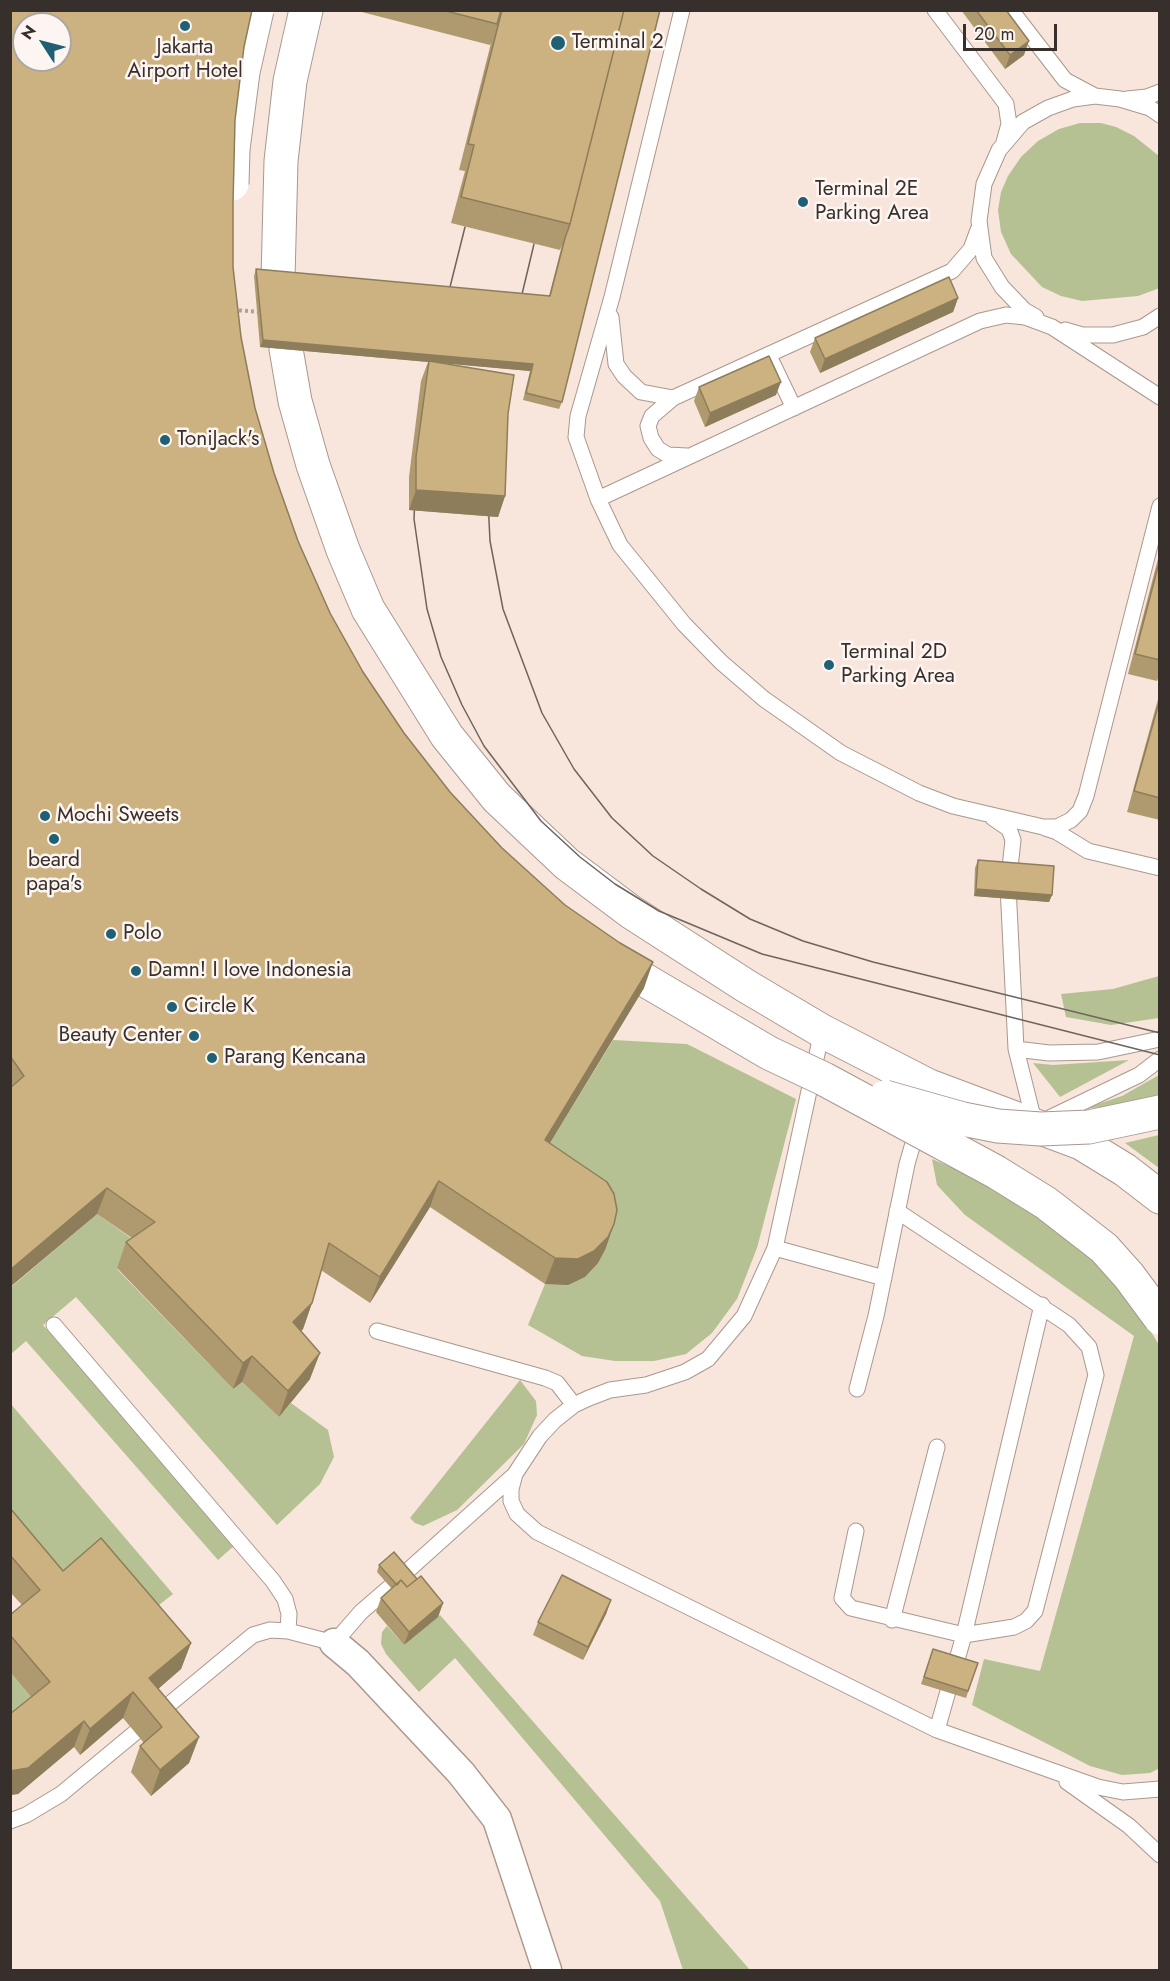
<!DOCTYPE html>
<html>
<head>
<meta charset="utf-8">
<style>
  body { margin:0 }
  #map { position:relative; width:1170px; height:1981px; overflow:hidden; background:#f8e5dc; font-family:Jost,sans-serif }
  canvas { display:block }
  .frame { position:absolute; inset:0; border:12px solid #362f2b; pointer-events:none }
  .north { position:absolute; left:12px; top:12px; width:60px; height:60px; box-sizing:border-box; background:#fdf5f1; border:2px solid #ada6a2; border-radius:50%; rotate:306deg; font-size:16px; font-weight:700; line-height:24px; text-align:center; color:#362f2b }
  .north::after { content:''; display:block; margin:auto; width:21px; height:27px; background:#1f6075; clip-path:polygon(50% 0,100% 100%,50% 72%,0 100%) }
  .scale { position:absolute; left:963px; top:24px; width:94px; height:27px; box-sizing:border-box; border:3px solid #362f2b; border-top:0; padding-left:8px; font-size:18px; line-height:21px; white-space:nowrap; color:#362f2b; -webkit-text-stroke:4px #fdf5f1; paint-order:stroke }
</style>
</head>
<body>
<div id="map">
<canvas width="1170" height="1981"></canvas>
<div class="frame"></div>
<div class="north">N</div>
<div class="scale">20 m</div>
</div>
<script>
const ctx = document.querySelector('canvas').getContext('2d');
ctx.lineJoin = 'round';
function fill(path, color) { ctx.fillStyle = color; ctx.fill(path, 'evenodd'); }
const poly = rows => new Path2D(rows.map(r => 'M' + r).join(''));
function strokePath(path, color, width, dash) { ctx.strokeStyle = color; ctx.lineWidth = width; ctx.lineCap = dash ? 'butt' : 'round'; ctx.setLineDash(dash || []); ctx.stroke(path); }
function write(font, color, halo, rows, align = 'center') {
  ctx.font = font + ' Jost,sans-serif'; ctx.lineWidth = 5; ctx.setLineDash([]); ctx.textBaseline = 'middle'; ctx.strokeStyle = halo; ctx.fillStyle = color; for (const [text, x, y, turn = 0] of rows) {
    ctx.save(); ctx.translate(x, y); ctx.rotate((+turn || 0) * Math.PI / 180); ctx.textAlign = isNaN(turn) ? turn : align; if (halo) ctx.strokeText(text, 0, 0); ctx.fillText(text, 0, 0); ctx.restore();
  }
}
const green = poly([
  [1080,123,1101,123,1116,127,1134,136,1159,156,1160,287,1157,289,1138,296,1082,301,1061,296,1042,287,1011,254,1001,232,998,210,1001,192,1008,176,1021,157,1038,141,1059,129],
  [1159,976,1159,1018,1111,1025,1066,1017,1061,994,1113,989],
  [613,1040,687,1044,796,1099,757,1248,737,1299,712,1333,686,1354,654,1361,615,1361,582,1356,528,1325,545,1284,568,1285,585,1277,598,1263,605,1250,608,1236,536,1166],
  [1129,1060,1060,1097,1033,1063,1053,1065],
  [1159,1075,1159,1096,1125,1105,1083,1109,1122,1096],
  [1159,1135,1159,1168,1125,1143],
  [932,1159,960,1171,1042,1217,1088,1251,1135,1305,1159,1345,1160,1768,1150,1773,1122,1775,1090,1766,972,1705,984,1659,1040,1671,1134,1336,965,1215,937,1185],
  [97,1214,145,1248,117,1269,233,1389,242,1382,279,1417,291,1403,328,1430,334,1457,320,1484,277,1525,76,1297,43,1325,235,1545,218,1560,26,1341,11,1354,11,1287],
  [520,1380,536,1401,537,1415,524,1444,457,1510,423,1526,415,1523,410,1518],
  [10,1403,173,1594,140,1620,53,1597,11,1545],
  [440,1615,750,1970,683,1970,660,1901,455,1658,419,1692,386,1654,381,1644,382,1632,387,1626,404,1645],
  [10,1672,40,1708,10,1732]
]);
const path = poly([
  [233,310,262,312]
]);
const lane = poly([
  [682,10,612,297,578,416,576,437,598,499,620,545,684,624,721,662,764,699,841,753,919,793,953,806,1043,827,1057,827,1071,820,1080,811,1086,796,1160,506],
  [935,10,1006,104,1009,124,1004,142],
  [1011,10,1065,80,1095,96],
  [1127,99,1147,97,1160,92],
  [611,317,616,364,624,376,641,392,673,398,952,271,971,249,978,230],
  [1036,317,1024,310,1002,287,984,258,979,221,984,184,999,150,1023,122,1048,108,1073,99,1095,96,1120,99,1150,108,1160,115],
  [1065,330,1082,335,1113,335,1143,327,1160,316],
  [769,356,794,408],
  [673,398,652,416,648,426,651,438,658,449,668,455,687,456],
  [598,499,980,321,1006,315,1025,317,1052,327,1160,397],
  [993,818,1009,829,1013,840,1008,886,1016,1049,1035,1125,1139,1075,1160,1059],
  [1045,828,1057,832,1088,851,1160,868],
  [822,1031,775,1248,744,1316,708,1359,685,1372,646,1385,610,1390,589,1398,574,1405,555,1420,540,1436,515,1474,511,1489,511,1501,517,1514,537,1532,937,1730,1098,1787,1123,1792,1160,1789],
  [1016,1049,1049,1053,1098,1052,1160,1039],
  [775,1248,884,1278],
  [54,1325,273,1581,285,1599,289,1614,288,1631],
  [377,1331,545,1378,557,1383,574,1405],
  [857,1389,876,1316,907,1164,918,1126],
  [856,1531,842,1598,851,1608,964,1635,1014,1627,1026,1621,1035,1611,1096,1375,1089,1347,1069,1325,897,1211],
  [404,1574,513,1476],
  [892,1620,937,1447],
  [937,1730,964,1635,1042,1305],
  [1067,1782,1129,1826,1160,1855],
  [10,1821,26,1815,61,1794,253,1635,270,1630,288,1631,334,1643,361,1612,390,1587]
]);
const street = poly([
  [334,1643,358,1663,461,1773,497,1819,547,1970]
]);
const secondary = poly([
  [278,278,281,161,290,81,306,10],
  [286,349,295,401,313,465,343,550,368,609,447,736,497,798,567,864,631,912,746,986,822,1031,929,1086,1081,1143,1125,1170,1160,1197]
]);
const tram = poly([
  [446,303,465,227],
  [518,311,534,244],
  [415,495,414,519,427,609,441,657,462,705,484,746,541,821,580,857,615,884,659,911,762,954,1160,1055],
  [488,500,490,541,503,609,542,713,574,769,612,818,653,856,701,889,750,919,803,941,873,962,1160,1033]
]);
const secondaryBridge = poly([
  [232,184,233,149,243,72,257,10],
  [609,959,769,1053,824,1079,996,1172,1046,1203,1104,1248,1129,1276,1160,1318],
  [885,1097,963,1119,998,1126,1041,1129,1089,1127,1160,1112]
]);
const wall = poly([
  [10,10,244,47,235,120,233,204,233,267,241,337,255,408,274,473,298,541,330,613,363,672,404,733,450,792,502,848,644,988,550,1143,614,1224,605,1250,598,1263,585,1277,568,1285,545,1284,430,1207,370,1303,321,1270,312,1303,303,1329,301,1331,310,1379,279,1417,242,1382,233,1389,117,1268,126,1242,132,1238,97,1214,10,1287],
  [354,10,660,10,562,402,559,409,523,400,530,371,443,363,508,414,505,496,498,517,409,510,409,477,421,381,428,362,260,347,254,276,256,269,549,296,562,245,560,250,451,223,465,171,459,170,491,43,490,45],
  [961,10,1006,10,1024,55,1005,69],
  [958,298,953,312,820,373,810,352,815,338],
  [699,387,776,395,705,427,694,401],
  [1160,551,1160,673,1157,681,1128,674],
  [1160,692,1160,820,1127,812],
  [978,860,1052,895,1049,902,974,896,975,868],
  [10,1508,63,1571,191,1643,181,1669,158,1689,199,1737,189,1763,151,1796,131,1772,140,1746,144,1743,123,1718,80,1755,74,1747,18,1794,10,1795,10,1714,31,1697,10,1672,10,1615,22,1605,10,1592],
  [379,1565,417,1579,443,1603,438,1617,404,1645,376,1612,381,1598,392,1589,377,1572],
  [611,1600,606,1614,583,1660,533,1635,538,1622],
  [933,1649,978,1663,966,1698,921,1684]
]);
const shadedWall = poly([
  [1029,41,1024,55,1005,69,1010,55],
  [958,298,953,312,820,373,825,359],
  [263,340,533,364,530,371,260,347],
  [781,382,776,395,705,427,710,413],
  [416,490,505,496,498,517,409,510],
  [976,889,1052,895,1049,902,974,896],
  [653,962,644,988,536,1166,545,1140],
  [439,1181,430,1207,370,1303,380,1277],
  [107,1188,97,1214,10,1287,10,1270],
  [614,1224,605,1250,598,1263,585,1277,568,1285,545,1284,555,1258],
  [312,1303,303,1329,284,1348,293,1322],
  [320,1353,310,1379,279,1417,288,1391],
  [252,1356,242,1382,233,1389,243,1363],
  [611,1600,606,1614,583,1660,588,1647],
  [443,1603,438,1617,404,1645,409,1632],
  [191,1643,181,1669,142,1703,149,1678],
  [133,1692,123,1718,80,1755,90,1729],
  [84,1721,74,1747,18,1794,10,1795,10,1771],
  [199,1737,189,1763,151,1796,160,1770]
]);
const building = poly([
  [10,10,252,10,244,47,235,120,233,204,233,267,241,337,255,408,274,473,298,541,330,613,363,672,404,733,450,792,502,848,565,905,620,943,653,962,545,1140,607,1182,614,1194,617,1210,614,1224,608,1237,594,1251,578,1259,555,1258,439,1181,380,1277,329,1243,312,1303,293,1322,320,1353,288,1391,252,1356,243,1363,126,1242,155,1222,107,1188,10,1270,10,1088,24,1076,10,1056,10,10],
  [24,24,60,24,60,60,24,60,24,24],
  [442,10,501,10,497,24,442,10],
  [502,10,624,10,570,224,461,197,474,145,468,144,502,10],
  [624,10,660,10,562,402,526,393,533,364,263,340,256,269,550,296,565,238,570,224,624,10],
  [976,10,1006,10,1029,41,1010,55,976,10],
  [949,277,958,298,825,359,815,338,949,277],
  [769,356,781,382,710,413,699,387,769,356],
  [429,361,514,375,508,414,505,496,416,490,416,457,429,361],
  [1160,559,1160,660,1135,654,1160,559],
  [1160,699,1160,798,1134,791,1160,699],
  [978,860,1054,866,1052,895,976,889,978,860],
  [10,1508,63,1571,101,1538,191,1643,149,1678,199,1737,160,1770,140,1746,162,1727,133,1692,90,1729,84,1721,28,1768,10,1771,10,1714,50,1682,10,1635,10,1615,40,1590,10,1555,10,1508],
  [394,1552,417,1579,407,1587,401,1580,397,1585,379,1565,394,1552],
  [562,1575,611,1600,588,1647,538,1622,562,1575],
  [421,1576,443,1603,409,1632,381,1598,401,1580,407,1587,421,1576],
  [933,1649,978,1663,968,1691,924,1677,933,1649]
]);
const markers = [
  [185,26,6,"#1f6075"],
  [558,43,8,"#1f6075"],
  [803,202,6,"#1f6075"],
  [165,440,6,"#1f6075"],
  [829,665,6,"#1f6075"],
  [45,816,6,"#1f6075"],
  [54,839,6,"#1f6075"],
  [111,934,6,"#1f6075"],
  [136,971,6,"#1f6075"],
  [172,1007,6,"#1f6075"],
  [194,1036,6,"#1f6075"],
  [212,1058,6,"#1f6075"]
];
const poiNames = [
  ["Terminal 2",572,43],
  ["Jakarta",185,48,"center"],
  ["Airport Hotel",185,72,"center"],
  ["Terminal 2E",815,190],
  ["Parking Area",815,214],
  ["ToniJack's",177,440],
  ["Terminal 2D",841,653],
  ["Parking Area",841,677],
  ["Mochi Sweets",57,816],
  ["beard",54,861,"center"],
  ["papa's",54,885,"center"],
  ["Polo",123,934],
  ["Damn! I love Indonesia",148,971],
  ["Circle K",184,1007],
  ["Beauty Center",182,1036,"right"],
  ["Parang Kencana",224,1058]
];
fill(green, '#b5c192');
strokePath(lane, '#a9988f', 17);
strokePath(street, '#a9988f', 31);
strokePath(secondary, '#a9988f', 35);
strokePath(path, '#afa099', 4, [3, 3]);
strokePath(lane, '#fff', 15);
strokePath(street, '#fff', 28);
strokePath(secondary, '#fff', 33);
strokePath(tram, '#6e645e', 1.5);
strokePath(secondaryBridge, '#a9988f', 35, []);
strokePath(secondaryBridge, '#fff', 33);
fill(wall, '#af996e');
fill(shadedWall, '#8e7d5a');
fill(building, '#cbb280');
strokePath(building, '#8e7d5a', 1.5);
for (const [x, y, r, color] of markers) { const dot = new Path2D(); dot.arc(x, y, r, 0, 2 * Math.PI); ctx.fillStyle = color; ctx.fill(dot); strokePath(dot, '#fdf5f1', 2); }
write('21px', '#362f2b', '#fdf5f1', poiNames, 'left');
</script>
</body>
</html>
